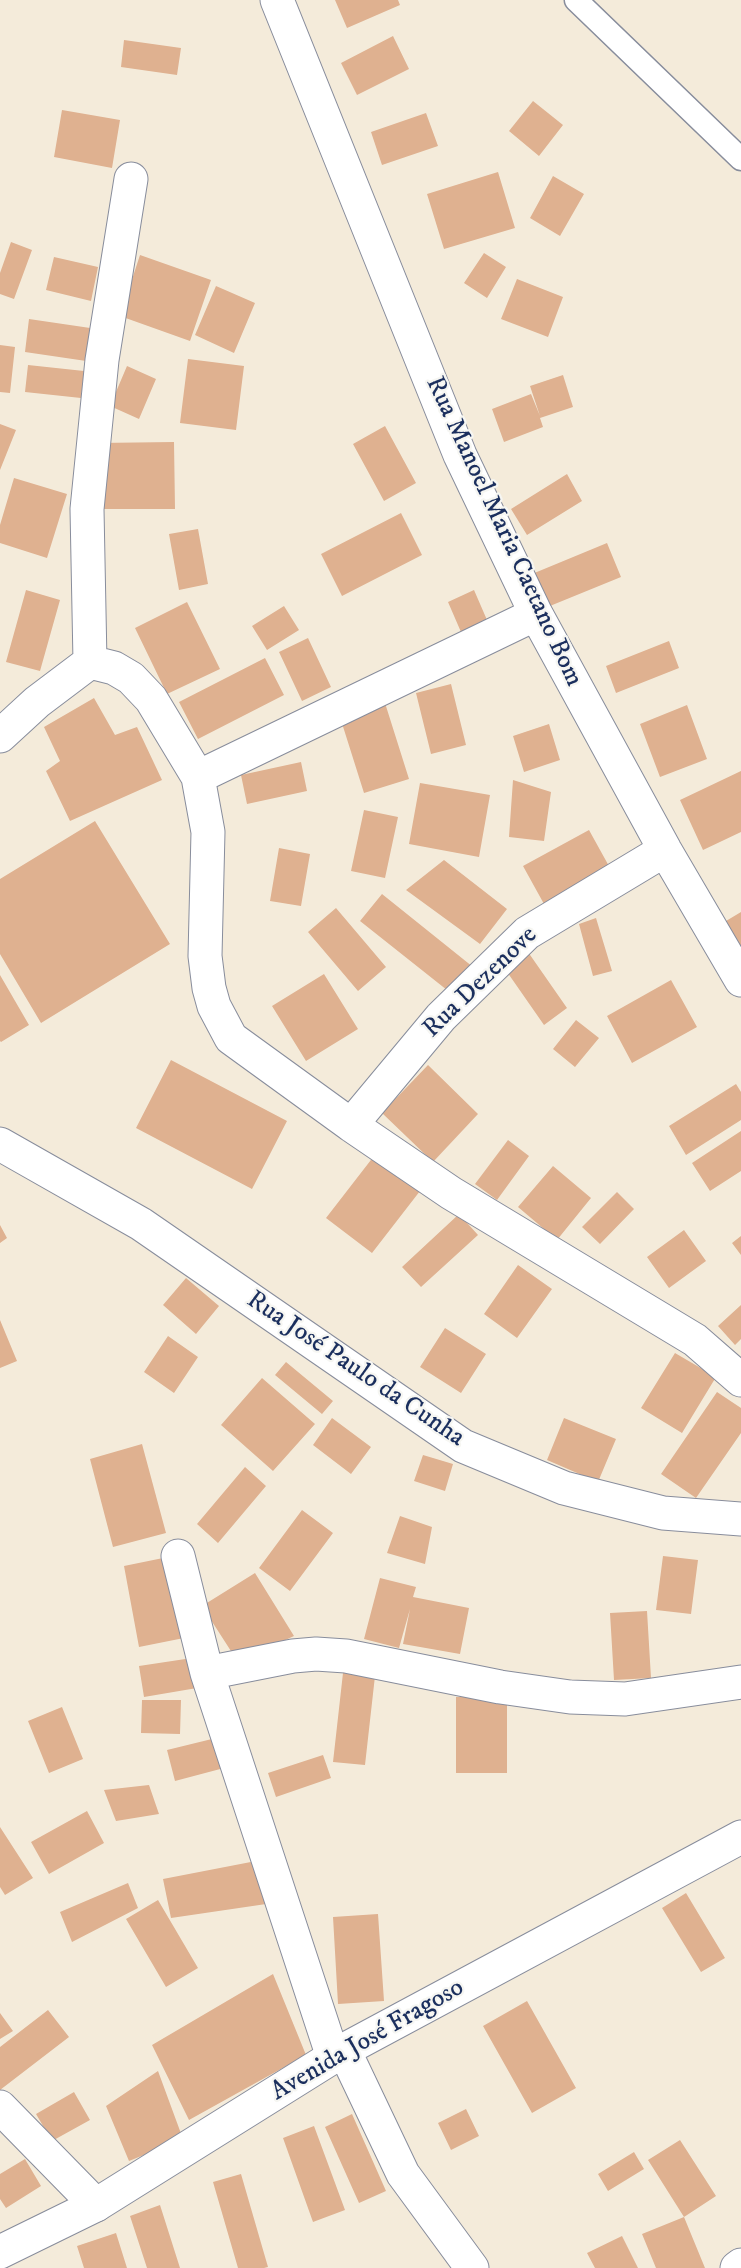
<!DOCTYPE html>
<html>
<head>
<meta charset="utf-8">
<style>
  body { margin:0 }
  canvas { display:block; background:#f4ebda }
</style>
</head>
<body>
<canvas width="741" height="2268"></canvas>
<script>
const ctx = document.querySelector('canvas').getContext('2d');
ctx.lineJoin = 'round';
function fill(path, color) { ctx.fillStyle = color; ctx.fill(path, 'evenodd'); }
const poly = rows => new Path2D(rows.map(r => 'M' + r).join(''));
function strokePath(path, color, width, dash) { ctx.strokeStyle = color; ctx.lineWidth = width; ctx.lineCap = dash ? 'butt' : 'round'; ctx.setLineDash(dash || []); ctx.stroke(path); }
function write(font, color, halo, rows, align = 'center') {
  ctx.font = font + ' "IM FELL DW Pica",serif'; ctx.lineWidth = 4.5; ctx.setLineDash([]); ctx.textBaseline = 'middle'; ctx.strokeStyle = halo; ctx.fillStyle = color; for (const [text, x, y, turn = 0] of rows) {
    ctx.save(); ctx.translate(x, y); ctx.rotate((+turn || 0) * Math.PI / 180); ctx.textAlign = isNaN(turn) ? turn : align; if (halo) ctx.strokeText(text, 0, 0); ctx.fillText(text, 0, 0); ctx.restore();
  }
}
const building = poly([
  [335,0,398,0,400,5,347,28],
  [393,36,409,69,357,95,341,63],
  [124,40,181,48,177,75,121,67],
  [533,101,563,125,539,156,509,131],
  [62,110,120,120,112,168,54,157],
  [426,113,438,146,382,165,371,132],
  [498,172,515,228,444,249,427,194],
  [553,176,584,194,560,236,530,218],
  [11,242,32,250,14,299,0,294,0,273],
  [484,253,506,267,487,298,464,283],
  [140,255,211,280,190,341,120,316],
  [54,257,98,267,91,301,46,290],
  [517,279,563,297,548,337,501,319],
  [216,286,255,303,234,353,195,335],
  [29,319,97,329,93,362,25,352],
  [0,345,15,347,10,393,0,392],
  [188,359,244,366,236,430,180,423],
  [28,365,84,371,81,398,25,392],
  [127,366,156,379,139,419,110,406],
  [563,375,573,407,540,418,543,427,504,442,492,409,531,394,540,416,530,386],
  [0,424,16,430,0,470],
  [385,426,416,483,384,501,353,444],
  [174,442,175,509,98,509,97,443],
  [567,474,582,501,527,535,511,509],
  [14,478,67,494,47,558,0,543,0,525],
  [401,513,422,555,342,596,321,554],
  [198,529,208,584,179,590,169,534],
  [607,543,621,577,545,608,532,574],
  [26,590,60,600,40,671,6,662],
  [474,590,487,620,461,632,448,602],
  [187,602,220,669,167,694,135,628],
  [284,606,299,630,267,650,252,626],
  [308,638,331,687,302,701,279,652],
  [669,641,679,668,616,693,606,666],
  [265,658,284,695,198,739,179,702],
  [451,684,466,745,431,754,416,693],
  [94,698,115,735,137,727,162,780,70,821,46,771,60,761,44,727],
  [385,703,409,779,364,793,340,717],
  [687,705,707,759,660,777,640,724],
  [549,724,560,760,524,772,513,736],
  [301,762,307,791,247,804,241,775],
  [741,771,741,832,703,850,680,800],
  [513,780,551,792,544,841,509,837],
  [420,783,490,795,479,857,409,844],
  [364,810,398,817,385,878,351,871],
  [95,821,170,944,41,1023,0,954,0,879],
  [589,830,610,868,544,904,523,866],
  [279,848,310,854,301,906,270,901],
  [444,860,507,909,480,944,406,890],
  [382,894,473,967,452,994,360,921],
  [336,908,386,967,358,991,308,932],
  [741,912,741,959,721,924],
  [596,918,612,971,593,976,579,924],
  [528,952,567,1008,544,1025,505,969],
  [324,974,358,1029,306,1061,272,1006],
  [0,975,29,1025,1,1042,0,1041],
  [671,980,697,1027,632,1063,607,1016],
  [576,1020,599,1038,575,1067,553,1049],
  [171,1060,287,1121,252,1189,136,1128],
  [428,1065,478,1114,433,1162,382,1113],
  [736,1084,741,1092,741,1120,686,1155,669,1126],
  [741,1131,741,1171,710,1191,692,1163],
  [508,1140,529,1156,497,1200,475,1184],
  [374,1156,420,1191,372,1253,326,1218],
  [553,1166,591,1198,557,1240,518,1207],
  [617,1192,634,1209,600,1244,582,1227],
  [459,1214,478,1235,421,1287,402,1267],
  [0,1225,7,1238,0,1243],
  [684,1230,706,1261,669,1288,647,1257],
  [741,1236,741,1255,732,1243],
  [518,1265,552,1289,517,1338,484,1314],
  [186,1278,219,1306,196,1334,163,1305],
  [741,1305,741,1339,735,1345,718,1326],
  [0,1320,17,1361,0,1368],
  [445,1328,486,1354,461,1393,420,1367],
  [168,1336,198,1357,174,1393,144,1372],
  [675,1353,716,1377,682,1433,641,1408],
  [286,1362,333,1401,322,1414,275,1375],
  [262,1378,315,1424,273,1471,221,1425],
  [717,1392,741,1408,741,1433,696,1498,661,1474],
  [332,1418,371,1447,351,1474,313,1445],
  [564,1418,616,1439,598,1482,547,1460],
  [142,1444,166,1533,113,1547,90,1459],
  [423,1455,453,1464,445,1491,414,1481],
  [245,1467,266,1486,218,1543,197,1524],
  [302,1510,333,1533,290,1591,259,1568],
  [400,1516,432,1527,425,1564,387,1553],
  [663,1556,698,1560,691,1614,656,1610],
  [168,1557,184,1638,139,1647,124,1566],
  [255,1573,294,1636,238,1662,202,1606],
  [380,1578,416,1587,413,1597,469,1608,460,1654,403,1644,410,1609,399,1648,364,1639],
  [647,1611,651,1678,614,1680,610,1613],
  [192,1658,197,1688,144,1697,139,1666],
  [343,1673,375,1676,365,1765,333,1762],
  [456,1697,507,1697,507,1773,456,1773],
  [142,1700,181,1700,180,1734,141,1733],
  [62,1707,83,1759,49,1773,28,1721],
  [216,1738,224,1768,175,1781,167,1750],
  [323,1755,331,1778,276,1797,268,1773],
  [149,1785,159,1814,116,1821,104,1790],
  [87,1811,104,1843,49,1874,31,1842],
  [0,1827,33,1878,5,1895,0,1887],
  [256,1861,273,1903,171,1918,163,1879],
  [128,1883,138,1908,72,1942,60,1912],
  [686,1893,725,1958,701,1972,662,1908],
  [158,1900,198,1968,166,1987,126,1919],
  [378,1914,384,2001,338,2004,333,1917],
  [273,1974,306,2055,189,2120,152,2045],
  [527,2001,576,2088,532,2113,483,2026],
  [48,2010,69,2037,0,2090,0,2047],
  [0,2013,13,2031,0,2039],
  [158,2071,183,2139,129,2161,106,2106],
  [74,2092,90,2120,52,2141,36,2114],
  [466,2109,479,2136,451,2150,438,2123],
  [352,2114,386,2191,359,2203,325,2127],
  [314,2126,345,2210,313,2222,283,2138],
  [680,2140,716,2196,684,2217,648,2160],
  [634,2152,644,2169,608,2191,598,2174],
  [25,2159,41,2186,6,2208,0,2199,0,2174],
  [241,2174,268,2267,264,2268,238,2268,213,2182],
  [160,2205,180,2268,147,2268,130,2216],
  [684,2217,705,2268,656,2268,642,2234],
  [116,2233,127,2268,84,2268,77,2246],
  [622,2236,638,2268,595,2268,587,2253]
]);
const service = poly([
  [576,0,741,159]
]);
const minor = poly([
  [277,0,460,455,536,614,665,850,741,980],
  [90,662,87,509,102,360,131,179],
  [0,736,37,702,90,662,114,668,131,678,151,699,198,777,208,832,205,956,209,988,214,1006,231,1038,351,1125,451,1193,695,1340,741,1380],
  [198,777,536,614],
  [351,1125,441,1017,527,933,665,850],
  [0,1144,141,1224,463,1446,564,1488,663,1513,741,1519],
  [178,1556,207,1673,333,2057],
  [207,1673,293,1656,316,1654,346,1656,500,1687,570,1697,625,1699,741,1682],
  [344,2050,403,2174,472,2268],
  [0,2107,96,2205],
  [737,2268,741,2265]
]);
const tertiary = poly([
  [0,2252,96,2205,344,2050,741,1837]
]);
const streetNames = [
  ["Rua Manoel Maria Caetano Bom",503,532,65],
  ["Rua Dezenove",481,983,-44],
  ["Rua José Paulo da Cunha",355,1370,34],
  ["Avenida José Fragoso",368,2041,-30]
];
fill(building, '#dfb190');
strokePath(service, '#888d9c', 25);
strokePath(minor, '#888d9c', 35);
strokePath(tertiary, '#888d9c', 35);
strokePath(service, '#fff', 22);
strokePath(minor, '#fff', 33);
strokePath(tertiary, '#fff', 33);
write('26px', '#1b2f5e', '#f6f6f2', streetNames);
</script>
</body>
</html>
